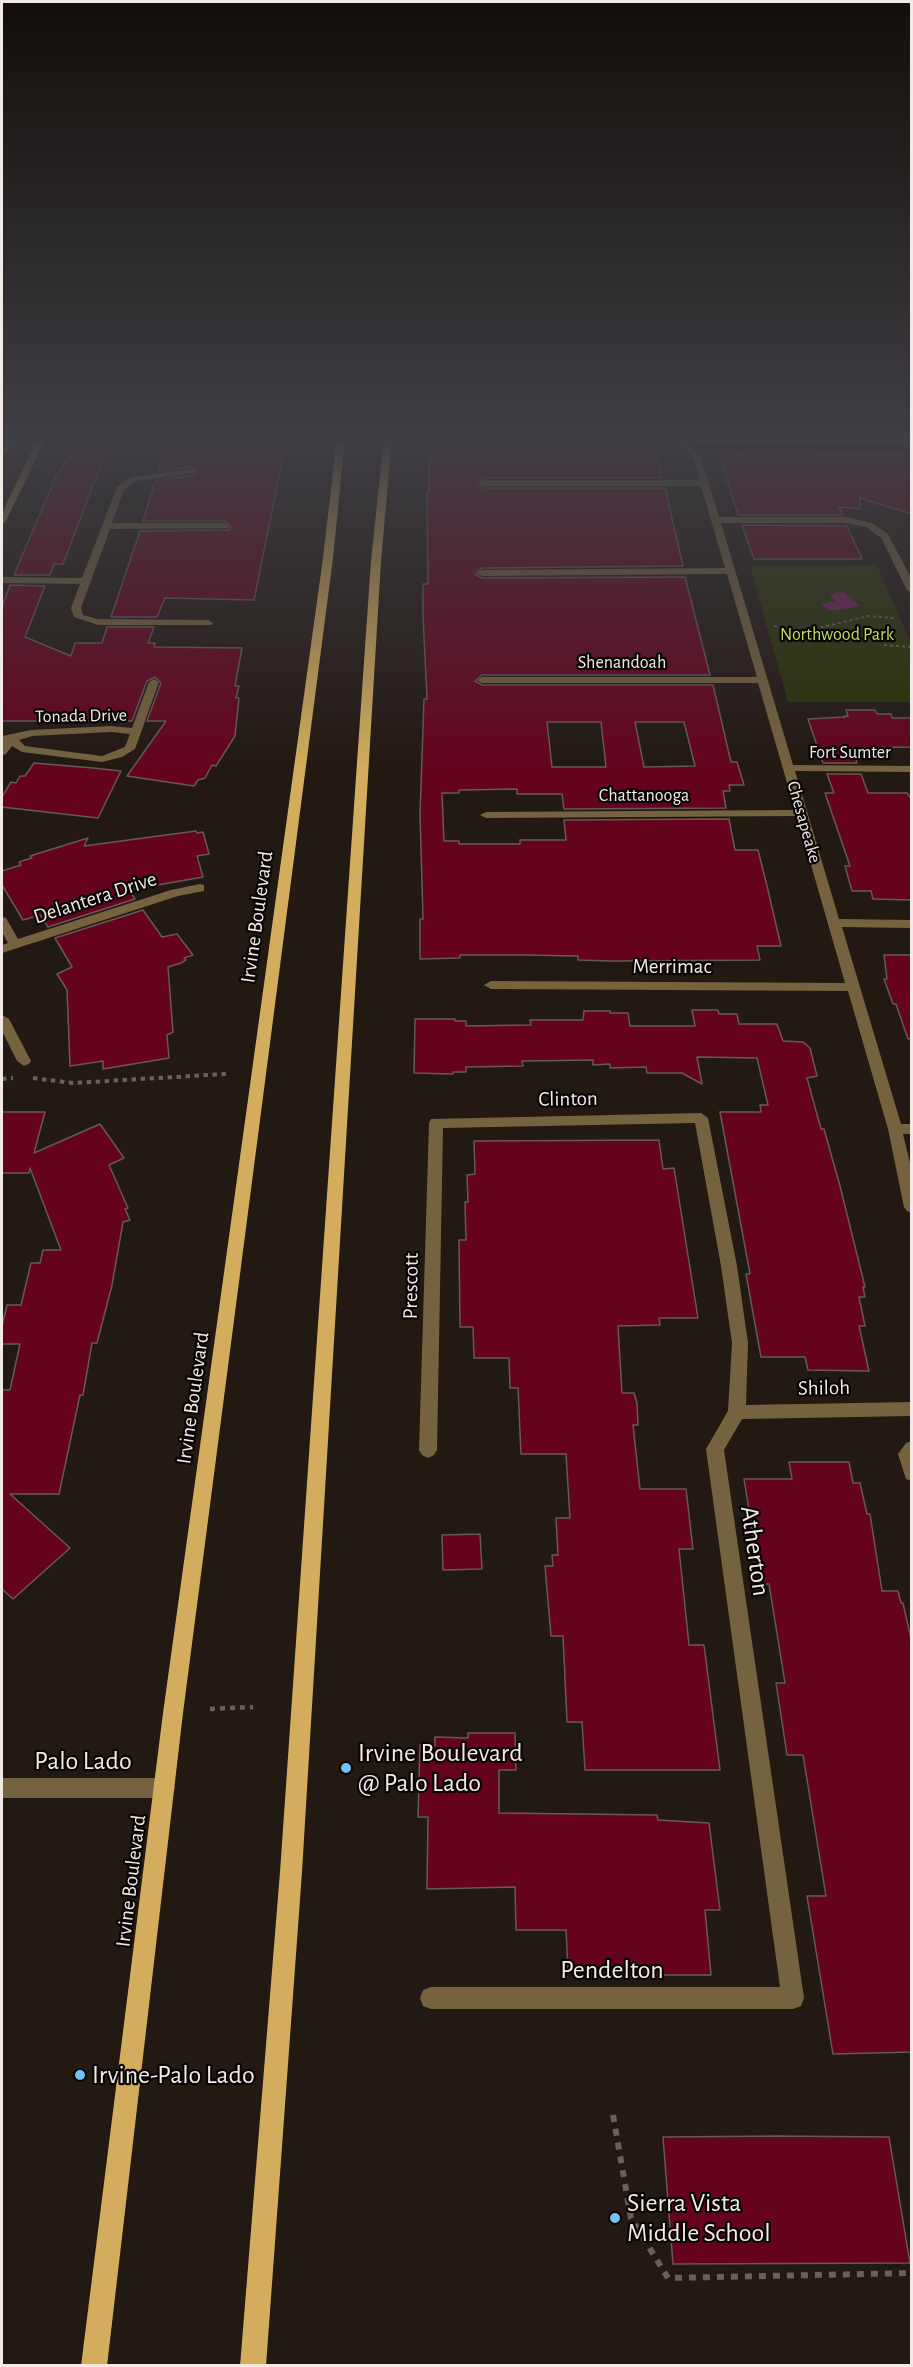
<!DOCTYPE html>
<html>
<head>
<meta charset="utf-8">
<style>
  body { margin:0 }
  #map { position:relative; width:913px; height:2367px; overflow:hidden; background:#231913; font-family:"Alegreya Sans",sans-serif }
  canvas { display:block }
  .frame { position:absolute; inset:0; border:3px solid #f1eae6; pointer-events:none }
</style>
</head>
<body>
<div id="map">
<canvas width="913" height="2367"></canvas>
<div class="frame"></div>
</div>
<script>
const ctx = document.querySelector('canvas').getContext('2d');
ctx.lineJoin = 'round';
function fill(path, color) { ctx.fillStyle = color; ctx.fill(path, 'evenodd'); }
const poly = rows => new Path2D(rows.map(r => 'M' + r).join(''));
function strokePath(path, color, width, dash) { ctx.strokeStyle = color; ctx.lineWidth = width; ctx.lineCap = dash ? 'butt' : 'round'; ctx.setLineDash(dash || []); ctx.stroke(path); }
function write(font, color, halo, rows, align = 'center') {
  ctx.font = font + ' "Alegreya Sans",sans-serif'; ctx.lineWidth = 4.5; ctx.setLineDash([]); ctx.textBaseline = 'middle'; ctx.strokeStyle = halo; ctx.fillStyle = color; for (const [text, x, y, turn = 0] of rows) {
    ctx.save(); ctx.translate(x, y); ctx.rotate((+turn || 0) * Math.PI / 180); ctx.textAlign = isNaN(turn) ? turn : align; if (halo) ctx.strokeText(text, 0, 0); ctx.fillText(text, 0, 0); ctx.restore();
  }
}
const green = poly([
  [877,565,911,644,911,702,788,702,750,566]
]);
const water = poly([
  [844,592,860,606,830,611,821,604,836,601,829,594]
]);
const building = poly([
  [444,438,592,438,595,453,656,453,662,478,483,478,477,483,483,488,665,488,683,566,482,568,475,574,482,578,685,577,710,675,482,675,475,681,482,685,713,685,731,762,737,762,744,785,729,785,730,791,723,791,726,808,564,809,562,794,517,794,517,789,459,790,459,793,442,793,444,841,459,841,459,844,520,844,520,840,566,840,564,820,729,819,735,850,758,850,767,886,781,946,757,946,760,960,611,961,578,960,578,956,525,955,460,955,460,958,420,959,420,919,423,919,420,814,424,699,427,699,423,615,423,584,428,584,427,493,429,493,429,453,444,453,444,438],
  [547,722,601,722,606,767,552,767,547,722],
  [635,722,684,722,695,766,644,767,635,722],
  [81,439,110,441,63,564,54,564,50,575,14,575,56,476,81,439],
  [258,439,284,452,254,600,165,598,157,617,111,617,140,531,228,530,231,527,225,521,143,521,155,481,195,475,198,472,192,467,158,471,167,440,258,439],
  [810,449,812,454,912,454,912,514,860,498,860,509,839,507,843,515,738,515,720,456,753,454,751,450,810,449],
  [742,525,847,526,862,559,754,559,742,525],
  [10,585,45,586,25,637,71,656,75,643,102,643,107,627,154,627,148,643,155,643,154,647,242,648,235,686,239,686,236,698,239,698,235,736,216,766,212,765,205,778,198,780,194,786,127,776,166,721,147,721,161,683,155,677,147,681,132,721,2,721,2,607,10,585],
  [846,710,875,710,877,714,891,714,892,718,912,718,912,747,852,748,857,763,823,763,808,719,845,717,844,716,848,716,846,710],
  [34,763,93,768,121,771,98,818,2,807,2,797,11,782,16,783,20,776,25,776,34,763],
  [827,774,861,774,868,793,907,793,912,800,912,900,873,899,871,891,852,891,845,866,850,866,825,793,834,793,827,774],
  [196,831,197,833,203,832,209,854,197,856,203,877,129,890,135,899,48,927,40,915,23,920,2,885,2,871,21,865,19,862,32,858,30,856,88,838,84,846,196,831],
  [143,910,162,937,177,934,193,955,184,958,186,960,181,963,168,967,173,1032,167,1035,169,1058,103,1069,103,1061,70,1066,67,990,57,974,72,967,55,938,143,910],
  [884,955,912,955,912,1038,908,1039,896,1004,893,1004,884,979,887,979,884,955],
  [692,1010,718,1010,719,1014,737,1014,739,1024,777,1024,783,1041,803,1042,810,1048,817,1076,807,1078,821,1129,824,1129,840,1186,865,1287,863,1287,865,1297,859,1297,865,1326,859,1326,869,1371,808,1370,805,1357,761,1357,746,1274,750,1274,720,1112,761,1112,760,1105,768,1105,757,1058,697,1057,702,1084,682,1073,647,1073,646,1067,610,1068,610,1064,593,1065,593,1060,522,1061,523,1066,466,1067,466,1072,453,1072,453,1074,414,1073,415,1019,455,1019,455,1021,466,1021,466,1026,531,1025,530,1020,583,1020,584,1011,610,1011,610,1013,628,1013,630,1026,695,1026,692,1010],
  [2,1112,45,1112,34,1153,100,1124,124,1158,109,1165,128,1208,125,1209,130,1220,123,1222,112,1285,97,1343,92,1343,83,1395,80,1395,59,1494,10,1494,70,1548,13,1599,2,1589,2,1390,10,1390,20,1344,2,1344,2,1326,7,1305,21,1305,31,1263,40,1263,43,1250,61,1250,30,1168,29,1173,2,1173,2,1112],
  [659,1140,663,1169,674,1168,698,1318,659,1318,660,1325,618,1326,622,1393,634,1393,637,1403,638,1425,633,1425,640,1489,686,1489,693,1549,679,1549,689,1645,704,1645,720,1770,585,1770,582,1722,567,1722,563,1636,551,1636,545,1566,553,1566,552,1555,558,1555,556,1518,570,1518,566,1454,521,1454,518,1388,510,1388,509,1358,474,1358,473,1327,460,1327,459,1240,466,1240,465,1202,468,1202,467,1175,475,1174,474,1141,659,1140],
  [789,1462,849,1462,853,1483,860,1483,867,1514,870,1514,882,1591,898,1591,901,1603,903,1603,912,1643,912,2052,833,2054,807,1896,826,1896,803,1755,787,1755,776,1683,785,1683,769,1584,761,1584,744,1479,792,1479,789,1462],
  [480,1534,482,1569,443,1570,442,1535,480,1534],
  [468,1733,515,1733,516,1770,499,1770,499,1813,657,1815,658,1820,709,1823,720,1910,705,1910,711,1975,629,1975,629,1969,568,1968,566,1930,516,1930,515,1887,427,1889,428,1817,418,1817,420,1745,435,1746,435,1737,468,1738,468,1733],
  [779,2136,889,2137,910,2263,673,2264,663,2137,779,2136]
]);
const pathFar3 = poly([
  [774,626,798,633,868,616,894,618],
  [884,645,911,647]
]);
const pathFar2 = poly([
  [33,1078,73,1083,226,1074],
  [2,1079,13,1078]
]);
const pathFar1 = poly([
  [210,1709,253,1707]
]);
const path = poly([
  [613,2115,631,2218,668,2278,912,2273]
]);
const street = poly([
  [674,438,912,440,912,444,689,444,701,457,719,517,845,517,872,523,888,534,912,580,912,593,907,590,881,538,866,527,845,523,721,523,793,765,912,766,912,772,795,771,839,919,912,920,912,928,842,927,901,1124,912,1124,912,1134,903,1134,912,1171,912,1213,907,1211,904,1207,888,1129,848,991,491,989,484,985,491,981,845,983,797,816,486,818,480,815,486,812,795,810,758,683,482,683,477,680,482,677,757,677,727,574,482,576,477,573,482,570,725,568,701,486,483,486,479,483,483,480,700,480,693,458,674,438],
  [2,445,38,445,42,447,38,449,2,449,2,445],
  [192,469,196,471,195,473,136,481,124,490,112,523,225,523,229,526,228,528,110,529,81,608,83,615,98,619,208,620,213,623,211,625,98,625,74,617,71,608,80,584,2,583,2,577,82,578,117,487,131,477,192,469],
  [154,679,159,682,135,749,122,757,102,762,22,752,12,746,6,754,2,755,3,742,2,736,31,730,111,726,132,728,149,682,154,679],
  [111,732,130,734,125,747,102,756,25,746,19,740,32,736,111,732],
  [200,884,204,885,204,891,178,896,2,953,2,945,8,943,2,932,2,917,6,918,18,939,171,890,200,884],
  [2,1015,9,1019,31,1061,29,1064,24,1066,17,1061,2,1031,2,1015],
  [701,1113,708,1118,737,1266,748,1343,746,1405,912,1402,912,1416,742,1419,724,1450,804,1998,801,2006,793,2009,431,2009,423,2006,420,1998,423,1990,431,1987,780,1987,706,1449,728,1411,732,1343,721,1266,695,1123,443,1128,437,1450,434,1455,428,1458,422,1455,419,1450,429,1123,431,1119,701,1113],
  [912,1441,912,1481,906,1479,898,1454,906,1443,912,1441],
  [2,1778,165,1778,172,1781,175,1788,172,1795,165,1798,2,1798,2,1778]
]);
const secondary = poly([
  [6,438,14,438,6,454,2,456,2,447,6,438],
  [38,438,46,438,6,521,2,524,2,513,38,438]
]);
const primary = poly([
  [337,438,345,438,333,558,183,1713,107,2366,81,2366,163,1713,323,558,337,438],
  [384,438,392,438,381,561,302,1872,266,2366,240,2366,280,1872,371,561,384,438]
]);
const markers = [
  [346,1768,6,"#73c1f5"],
  [80,2075,6,"#73c1f5"],
  [615,2218,6,"#73c1f5"]
];
const farParknames = [
  ["Northwood Park",837,635]
];
const farStreetnames = [
  ["Shenandoah",622,663],
  ["Tonada Drive",81,716,-1],
  ["Fort Sumter",850,753],
  ["Chattanooga",644,796],
  ["Chesapeake",804,822,74]
];
const streetNames = [
  ["Delantera Drive",95,898,-18],
  ["Irvine Boulevard",257,917,-82],
  ["Merrimac",672,967],
  ["Clinton",568,1099,-1],
  ["Prescott",411,1286,-89],
  ["Shiloh",824,1388,-1],
  ["Irvine Boulevard",193,1398,-82],
  ["Irvine Boulevard",131,1881,-83]
];
const nearStreetnames = [
  ["Atherton",755,1551,82],
  ["Palo Lado",83,1761],
  ["Pendelton",612,1970]
];
const nearPoinames = [
  ["Irvine Boulevard",358,1753],
  ["@ Palo Lado",358,1783],
  ["Irvine-Palo Lado",92,2075],
  ["Sierra Vista",627,2203],
  ["Middle School",627,2233]
];
fill(green, '#2b3206');
fill(water, '#72245a');
fill(building, '#65031d');
strokePath(building, '#675858', 1.5);
strokePath(pathFar3, '#69605a', 2, [3, 3]);
strokePath(pathFar2, '#69605a', 4, [4.5, 4.5]);
strokePath(pathFar1, '#69605a', 4.5, [5, 5]);
strokePath(path, '#69605a', 6, [7, 7]);
fill(street, '#75633f');
fill(secondary, '#aa8d51');
fill(primary, '#d3ad5d');
const sky = ctx.createLinearGradient(0, 0, 0, 769);
sky.addColorStop(0, '#130e0a');
sky.addColorStop(0.57, '#3f3e44');
sky.addColorStop(1, '#3f3e4400');
ctx.fillStyle = sky;
ctx.fillRect(0, 0, 913, 769);
for (const [x, y, r, color] of markers) { const dot = new Path2D(); dot.arc(x, y, r, 0, 2 * Math.PI); ctx.fillStyle = color; ctx.fill(dot); strokePath(dot, '#090504', 2); }
write('18px', '#c7dd5b', '#090504', farParknames);
write('18px', '#f1eae6', '#090504', farStreetnames);
write('21px', '#f1eae6', '#090504', streetNames);
write('26px', '#f1eae6', '#090504', nearStreetnames);
write('26px', '#f1eae6', '#090504', nearPoinames, 'left');
</script>
</body>
</html>
